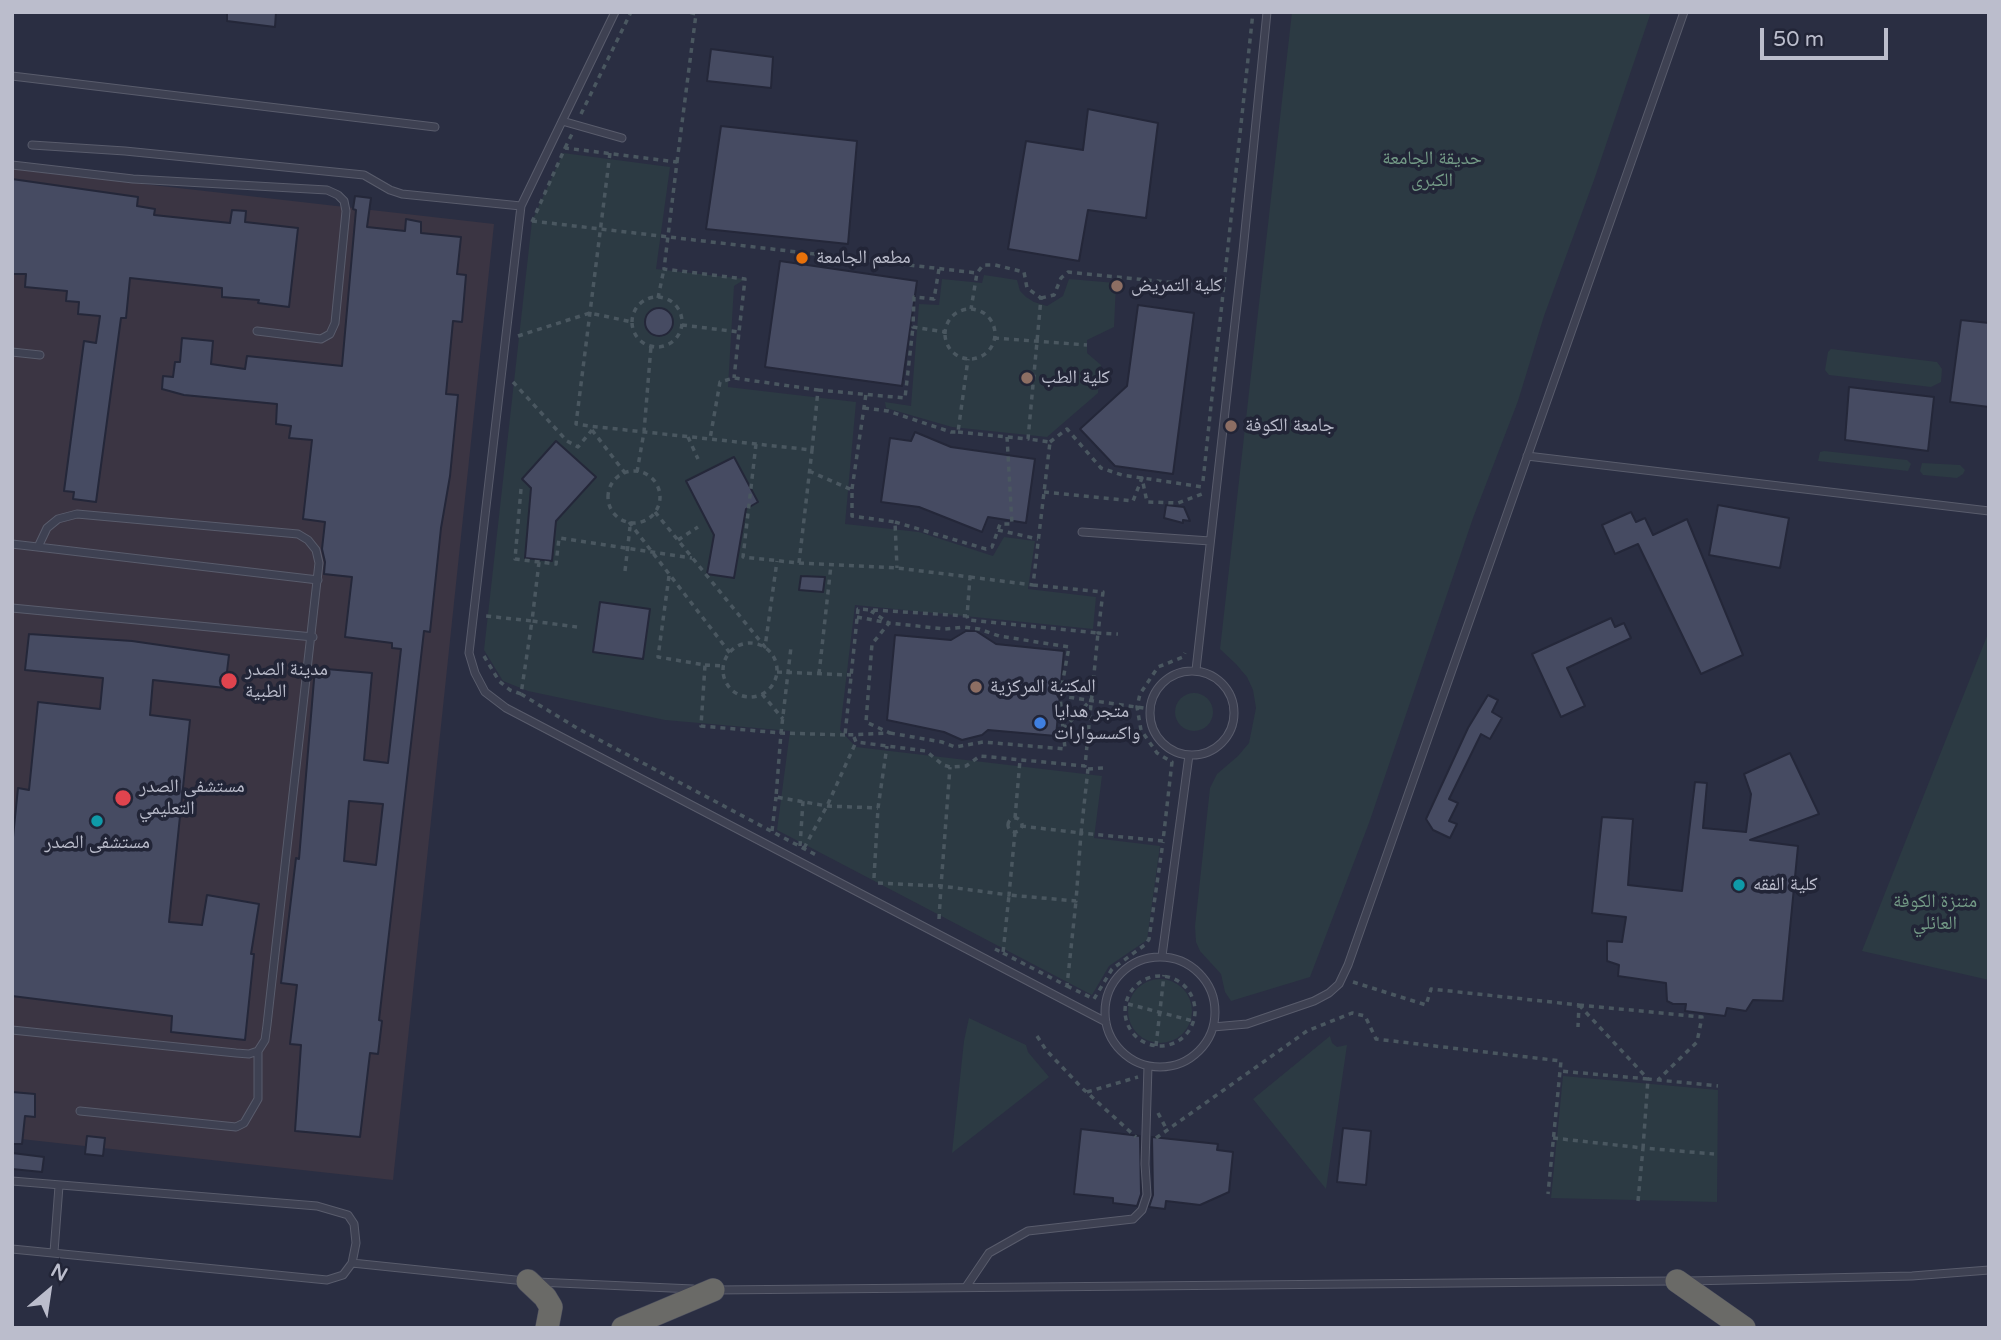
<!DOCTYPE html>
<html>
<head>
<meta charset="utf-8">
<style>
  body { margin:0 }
  #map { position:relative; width:2001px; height:1340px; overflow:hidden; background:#2a2e42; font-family:"Varela Round",sans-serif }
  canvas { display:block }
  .frame { position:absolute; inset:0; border:14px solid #bbbdcc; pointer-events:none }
  .north { position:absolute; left:14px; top:1256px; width:70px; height:70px; -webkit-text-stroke:5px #222537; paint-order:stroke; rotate:29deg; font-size:19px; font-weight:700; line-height:28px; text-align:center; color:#bbbdcc }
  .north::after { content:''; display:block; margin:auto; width:24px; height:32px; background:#bbbdcc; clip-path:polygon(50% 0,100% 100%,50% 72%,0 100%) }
  .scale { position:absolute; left:1760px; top:28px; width:128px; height:32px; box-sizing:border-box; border:4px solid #bbbdcc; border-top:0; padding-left:9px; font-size:21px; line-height:24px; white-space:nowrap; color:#bbbdcc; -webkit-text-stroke:5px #222537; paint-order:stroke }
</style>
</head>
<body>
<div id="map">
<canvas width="2001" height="1340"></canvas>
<div class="frame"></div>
<div class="north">N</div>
<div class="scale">50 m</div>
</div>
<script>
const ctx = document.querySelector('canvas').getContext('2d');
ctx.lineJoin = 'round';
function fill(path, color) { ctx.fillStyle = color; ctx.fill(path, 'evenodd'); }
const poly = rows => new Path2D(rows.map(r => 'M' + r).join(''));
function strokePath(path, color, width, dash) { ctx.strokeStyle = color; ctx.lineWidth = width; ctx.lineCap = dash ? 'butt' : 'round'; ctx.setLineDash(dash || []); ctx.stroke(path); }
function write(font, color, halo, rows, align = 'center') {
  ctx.font = font + ' "Varela Round","Noto Naskh Arabic",sans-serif'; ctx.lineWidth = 7; ctx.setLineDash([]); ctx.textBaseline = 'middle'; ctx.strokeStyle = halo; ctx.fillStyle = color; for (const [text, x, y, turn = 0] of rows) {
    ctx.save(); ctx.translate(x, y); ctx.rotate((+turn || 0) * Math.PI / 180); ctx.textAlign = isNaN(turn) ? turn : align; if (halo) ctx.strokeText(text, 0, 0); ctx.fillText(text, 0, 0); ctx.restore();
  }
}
const medical = poly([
  [12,169,494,224,393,1180,12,1138]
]);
const green = poly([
  [1292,12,1651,12,1594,180,1544,316,1518,401,1473,518,1369,823,1310,977,1231,1001,1225,992,1221,974,1200,951,1196,942,1195,926,1210,788,1217,774,1238,756,1249,743,1256,708,1253,690,1247,677,1236,664,1220,649],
  [563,153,670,167,656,269,745,279,734,286,728,387,856,402,845,524,919,532,993,556,1004,537,1035,541,1028,589,1096,597,1093,629,855,605,840,730,856,747,1102,776,1094,838,1160,846,1147,940,1109,966,1092,995,777,830,790,731,665,720,528,691,503,681,484,650,532,221],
  [984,275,1017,280,1020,291,1026,297,1034,302,1047,306,1063,296,1069,279,1116,283,1114,327,1087,340,1087,353,1101,365,1098,393,1047,437,952,427,886,408,885,402,911,406,919,304,939,305,942,279,982,283],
  [1831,349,1937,362,1942,369,1941,382,1931,387,1829,375,1825,370,1828,352],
  [1824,451,1907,460,1911,464,1908,471,1818,461,1820,452],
  [1922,463,1960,465,1965,470,1963,474,1957,478,1923,475,1920,471],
  [1989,631,1989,980,1862,951],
  '1175 712a19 19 0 1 1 38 0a19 19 0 1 1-38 0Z',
  '1128 1011a32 32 0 1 1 64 0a32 32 0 1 1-64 0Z',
  [969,1018,1026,1045,1028,1052,1049,1077,952,1153,964,1041],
  [1330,1036,1332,1043,1337,1047,1347,1045,1326,1189,1253,1099],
  [1563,1076,1718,1090,1717,1202,1551,1198]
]);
const building = poly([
  [227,12,276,12,275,27,227,21,227,12],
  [711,49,773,57,771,88,707,81,711,49],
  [1088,109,1158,123,1146,218,1088,210,1079,261,1008,249,1026,141,1083,150,1088,109],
  [721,126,857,141,848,244,706,229,721,126],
  [12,179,138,197,137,206,155,209,154,215,230,223,232,210,246,211,245,222,298,228,289,307,258,303,259,300,222,297,222,288,130,278,126,318,121,318,96,502,73,499,74,492,64,491,84,341,96,343,100,316,78,314,79,302,66,301,67,291,25,287,26,274,12,274,12,179],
  [355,196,371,198,367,227,405,231,406,219,421,222,421,233,461,237,457,274,466,275,462,322,453,321,446,394,458,395,450,476,441,528,430,632,424,631,379,1020,382,1021,378,1054,370,1053,360,1137,295,1131,301,1045,290,1044,297,985,281,983,296,858,299,859,315,668,372,673,364,760,388,763,401,649,392,648,392,643,345,637,352,577,324,574,325,562,322,549,325,522,303,519,312,440,289,438,291,426,276,424,277,404,184,395,162,389,163,376,173,377,175,362,180,362,182,338,213,341,211,364,245,369,247,356,342,366,356,210,353,209,355,196],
  [349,801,383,804,376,865,344,861,349,801],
  [780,261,917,281,902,386,765,367,780,261],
  [1138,305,1194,313,1173,474,1115,466,1080,429,1127,386,1138,305],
  '645 322a14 14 0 1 1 28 0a14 14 0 1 1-28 0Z',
  [1961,320,1989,323,1989,407,1950,402,1961,320],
  [1849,387,1934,397,1928,451,1845,440,1849,387],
  [915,432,951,447,1035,459,1026,523,988,517,982,532,919,507,881,502,890,438,911,441,915,432],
  [556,441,596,477,556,521,552,561,525,558,531,488,522,479,556,441],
  [734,457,758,502,746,509,734,578,707,574,714,535,686,481,734,457],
  [1166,505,1184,507,1190,521,1183,520,1183,523,1164,518,1166,505],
  [1718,505,1789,518,1780,568,1709,555,1718,505],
  [1631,512,1636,522,1645,518,1653,535,1687,519,1743,655,1701,674,1638,544,1615,554,1602,525,1631,512],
  [801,576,825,577,823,592,799,590,801,576],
  [600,602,650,609,643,659,593,652,600,602],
  [1611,618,1615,627,1624,623,1631,638,1567,668,1585,706,1561,717,1532,654,1611,618],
  [966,631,976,631,996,644,1064,651,1056,736,988,730,982,735,962,740,944,732,887,720,895,635,951,640,966,631],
  [29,634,132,641,229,655,225,688,153,680,150,715,190,720,169,922,202,925,207,895,259,904,251,954,254,954,245,1040,171,1032,172,1016,12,996,12,847,18,788,29,790,38,702,100,709,103,678,25,670,29,634],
  [1488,695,1498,700,1492,712,1502,718,1490,739,1481,734,1449,799,1458,803,1449,821,1457,824,1450,838,1433,830,1426,819,1468,728,1488,695],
  [1790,753,1819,814,1750,840,1798,846,1783,1001,1753,1000,1746,1011,1727,1008,1725,1016,1685,1011,1686,1004,1673,1004,1667,1001,1666,983,1618,976,1619,965,1607,961,1607,941,1622,942,1626,917,1592,913,1602,817,1633,819,1628,885,1682,891,1695,782,1707,783,1703,828,1746,832,1751,794,1744,774,1790,753],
  [12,1092,35,1094,35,1117,25,1116,22,1144,12,1144,12,1092],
  [1343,1128,1371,1131,1366,1185,1337,1182,1343,1128],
  [1081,1129,1140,1136,1141,1194,1137,1206,1113,1203,1113,1198,1074,1194,1081,1129],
  [87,1136,105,1138,103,1156,85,1154,87,1136],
  [1152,1137,1218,1144,1217,1150,1233,1152,1229,1192,1200,1205,1166,1201,1165,1209,1149,1207,1153,1195,1152,1137],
  [12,1153,44,1157,42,1172,12,1169,12,1153]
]);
const path = poly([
  [581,114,631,12],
  [565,148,572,134],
  [610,153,576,424,589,426,710,439,756,444,812,450,818,390,734,378,720,382,710,439],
  [677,162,696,14,688,12],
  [532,221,977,273],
  [532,222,565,148,677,162,664,269,745,279,739,332],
  [939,269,934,299,914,297,913,327,945,332],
  '632 322a25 25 0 1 1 50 0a25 25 0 1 1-50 0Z',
  [658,298,664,269],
  [1041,298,1054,295,1061,278,1068,272,1205,286],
  '945 334a25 25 0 1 1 50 0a25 25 0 1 1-50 0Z',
  [682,325,739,332,734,378],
  [518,336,590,313,632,322],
  [994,338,1087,345],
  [513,382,567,441,578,447,592,430],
  [818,390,905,398,913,327],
  [864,408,888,411,951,432,958,432,968,359],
  [592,430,625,473],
  [958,432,1028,439,1041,298,1027,288,1024,272,995,265,983,265,977,273,971,309],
  [688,437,698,459],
  [1050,442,1067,429,1101,468,1122,475,1203,487],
  [756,444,743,557,799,563,812,450],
  [809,471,852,490,852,516,895,522,897,568],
  '608 497a26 26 0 1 1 52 0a26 26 0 1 1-52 0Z',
  [637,472,644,432,651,346],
  [1203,481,1253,12],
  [521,489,515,559,556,564,559,538,692,558],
  [852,489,866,394],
  [1044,492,1133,501,1142,478,1147,502,1178,503,1202,494],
  [655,512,765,647,777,561],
  [629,522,730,653],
  [895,522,986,549,992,547,1000,524,1012,524,1007,437],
  [998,530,1038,539],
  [678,540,698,527],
  [539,562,532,621,577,627],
  [799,563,897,568,970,577,967,616,858,609,845,735,890,733,866,722,872,644,889,623,945,629,964,627,979,629,999,636,1069,647,1060,696],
  [625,571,630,527],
  [669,576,658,657,705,665,701,726,781,733,791,647],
  [970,577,1033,585,1050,442,1028,439],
  [1033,585,1103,592,1098,633,1118,634],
  [857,617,889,623,871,611],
  '723 670a27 27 0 1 1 54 0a27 27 0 1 1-54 0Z',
  [484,656,499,681,510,690,521,694,532,621,486,616],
  [705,665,724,666],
  [777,672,851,675],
  [819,674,831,565],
  [521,694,577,728,818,856],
  [762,694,783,719],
  [1063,729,1089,702],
  [890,733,942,742,955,747,983,742,1065,749,1060,696,1150,709],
  [845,735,781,733,776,797,827,806,878,808],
  [854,737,856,742,926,751,943,765,950,767,966,766,980,756,1085,766,1098,633,968,620,967,616],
  [1088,769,1103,768],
  [1015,818,1020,760],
  '1008 825a7 7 0 1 1 14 0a7 7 0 1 1-14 0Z',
  [1021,826,1081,833,1088,769,1085,766],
  [772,831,776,797],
  [800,846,803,801],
  [804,848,827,806,856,742],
  [874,878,878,808,887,746],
  [878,883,941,886,950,767],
  [939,919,941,886,1009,895,1015,832],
  [995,949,1003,953,1009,895,1076,901,1081,833,1163,841,1172,762,1157,753,1141,730,1137,707,1140,694,1158,667,1183,657,1185,653],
  [1003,953,1067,986,1076,901],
  '1125 1011a35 35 0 1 1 70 0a35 35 0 1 1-70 0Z',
  [1353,982,1426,1005,1431,989,1579,1005,1578,1027],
  [1067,986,1094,999,1112,969,1146,944,1149,939,1163,842],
  [1128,1004,1193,1021],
  [1579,1005,1702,1017,1697,1042,1658,1080],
  [1579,1005,1648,1079,1718,1086],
  [1037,1036,1046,1050,1082,1088,1136,1137],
  [1156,1046,1164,975],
  [1087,1092,1138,1077],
  [1158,1113,1167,1130],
  [1156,1138,1307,1031,1352,1013,1365,1016,1376,1039,1561,1061,1548,1194],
  [1553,1138,1643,1148,1648,1079,1560,1071],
  [1638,1201,1643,1148,1714,1154]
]);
const service = poly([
  [615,12,521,206,469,653,475,673,485,692,506,708,1106,1022],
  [12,76,435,127],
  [562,121,622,138],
  [32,145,125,151,364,175,390,190,402,194,521,206],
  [12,165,133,179,327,190,338,195,344,201,346,211,335,323,330,334,321,339,257,331],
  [12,352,40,355],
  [1527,456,1989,511],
  [1082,532,1210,541],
  [12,544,318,580],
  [12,608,313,637],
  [1196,670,1243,251,1267,12],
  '1150 713a42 42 0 1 1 84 0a42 42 0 1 1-84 0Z',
  [1162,956,1189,755],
  '1105 1012a55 55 0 1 1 110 0a55 55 0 1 1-110 0Z',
  [1213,1027,1247,1024,1314,1001,1329,993,1339,984,1348,965,1684,12],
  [12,1030,236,1053,249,1054,258,1051,265,1040,267,1025,319,563,316,550,308,540,298,534,77,514,58,519,47,528,38,547],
  [80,1111,236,1127,244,1123,258,1099,258,1051],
  [12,1181,317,1206,348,1215,354,1224,356,1243,352,1263,343,1275,327,1280,12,1249],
  [54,1252,59,1186],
  [352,1263,525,1281],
  [1688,1281,1912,1276,1989,1270],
  [537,1282,693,1289],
  [966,1287,989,1253,1028,1231,1133,1219,1142,1210,1147,1195,1145,1164,1148,1066],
  [715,1290,1673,1281]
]);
const trunk = poly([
  [528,1281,545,1297,551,1307,547,1328],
  [1677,1281,1744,1328],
  [623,1328,713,1290]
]);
const markers = [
  [802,258,7,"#e8710a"],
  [1117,286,7,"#8d6e63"],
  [1027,378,7,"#8d6e63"],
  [1231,426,7,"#8d6e63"],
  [229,681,9,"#e0444e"],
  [976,687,7,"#8d6e63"],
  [1040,723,7,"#3f7fe0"],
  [123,798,9,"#e0444e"],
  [97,821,7,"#0f9aa8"],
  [1739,885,7,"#0f9aa8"]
];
const parkNames = [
  ["حديقة الجامعة",1432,159],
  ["الكبرى",1432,181],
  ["متنزة الكوفة",1935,902],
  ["العائلي",1935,924]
];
const poiNames = [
  ["مطعم الجامعة",816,258],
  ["كلية التمريض",1131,286],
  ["كلية الطب",1041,378],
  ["جامعة الكوفة",1245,426],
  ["مدينة الصدر",245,670],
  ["الطبية",245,692],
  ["المكتبة المركزية",990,687],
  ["متجر هدايا",1054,712],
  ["واكسسوارات",1054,734],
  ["مستشفى الصدر",139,787],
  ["التعليمي",139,809],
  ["مستشفى الصدر",97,843,"center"],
  ["كلية الفقه",1753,885]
];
fill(medical, '#3b3543');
fill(green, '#2c3a43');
fill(building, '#464b62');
strokePath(building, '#242739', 2);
strokePath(service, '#595c6c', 9);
strokePath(trunk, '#484b5c', 24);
strokePath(path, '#4a5760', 3.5, [5, 5]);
strokePath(service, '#3e4152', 7);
strokePath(trunk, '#6a6a67', 23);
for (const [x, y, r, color] of markers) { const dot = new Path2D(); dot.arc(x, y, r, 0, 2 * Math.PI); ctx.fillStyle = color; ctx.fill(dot); strokePath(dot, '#222537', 2.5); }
write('19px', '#749b87', '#222537', parkNames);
write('19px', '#bbbdcc', '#222537', poiNames, 'left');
</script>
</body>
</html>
